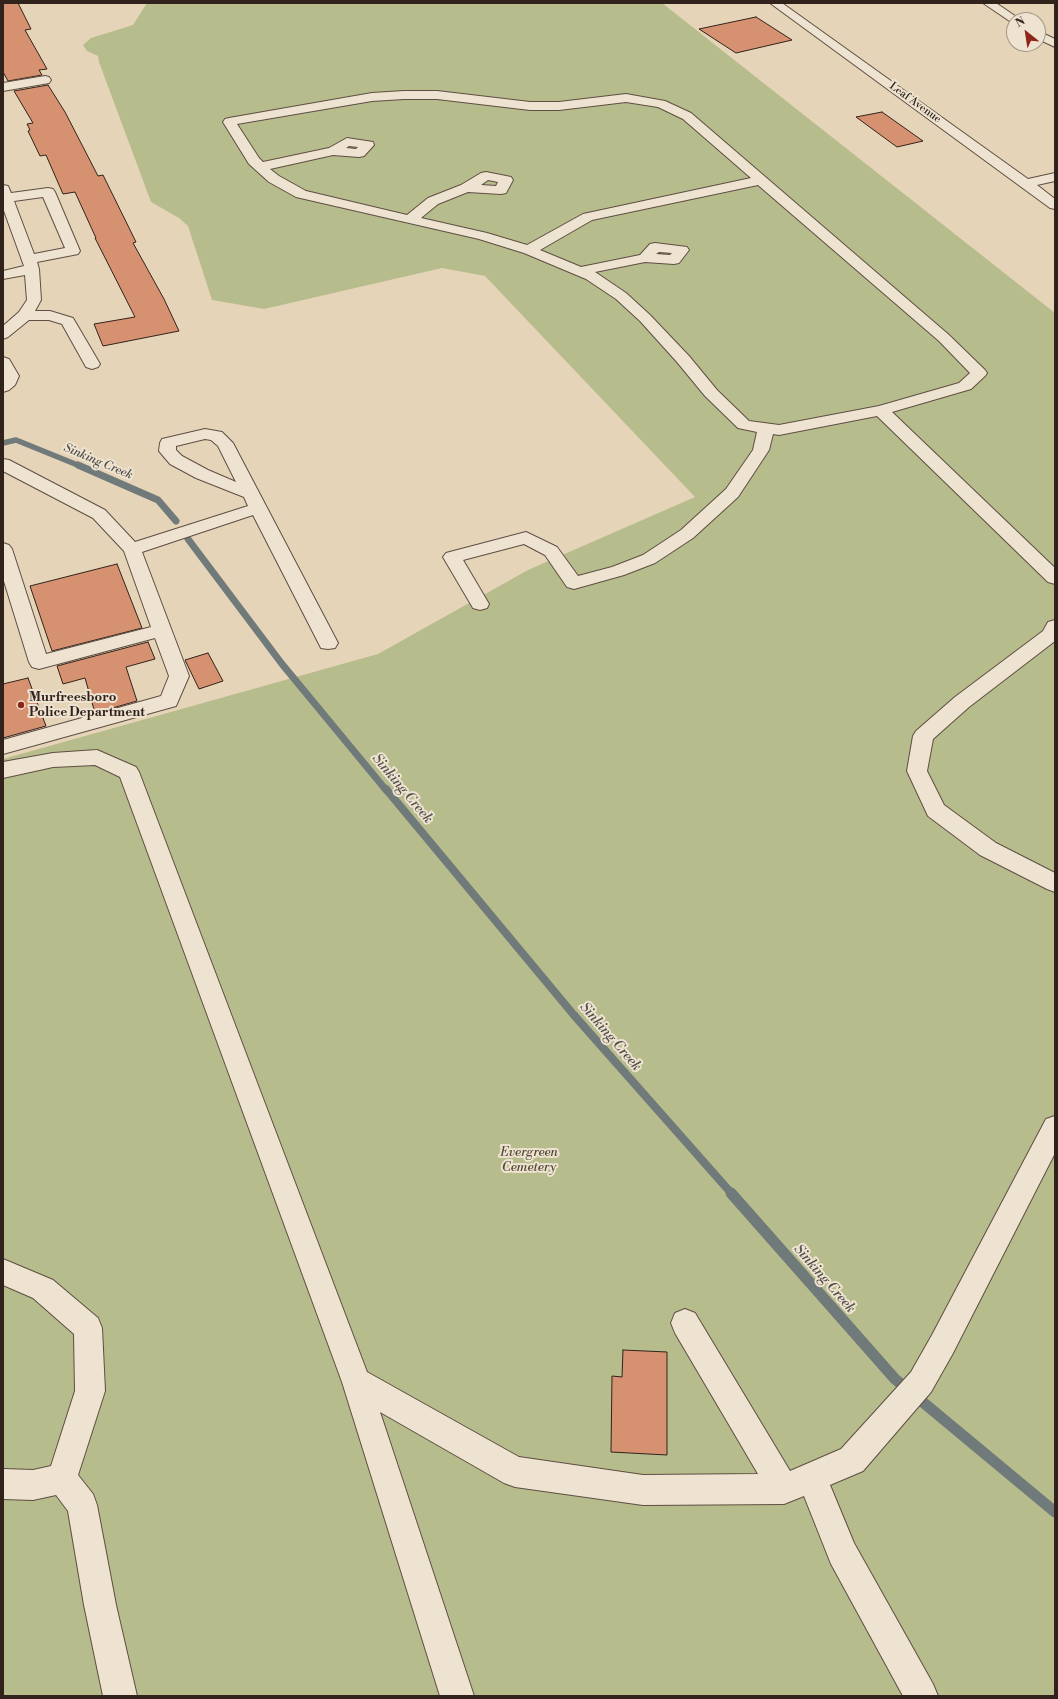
<!DOCTYPE html>
<html>
<head>
<meta charset="utf-8">
<style>
  body { margin:0 }
  #map { position:relative; width:1058px; height:1699px; overflow:hidden; background:#e5d4b7; font-family:"Libre Bodoni",serif }
  canvas { display:block }
  .frame { position:absolute; inset:0; border:4px solid #31221c; pointer-events:none }
  .north { position:absolute; left:1006px; top:12px; width:40px; height:40px; box-sizing:border-box; background:#eee3d0; border:1px solid #a29688; border-radius:50%; rotate:330deg; font-size:11px; font-weight:700; line-height:16px; text-align:center; color:#31221c }
  .north::after { content:''; display:block; margin:auto; width:14px; height:18px; background:#8f2418; clip-path:polygon(50% 0,100% 100%,50% 72%,0 100%) }
</style>
</head>
<body>
<div id="map">
<canvas width="1058" height="1699"></canvas>
<div class="frame"></div>
<div class="north">N</div>
</div>
<script>
const ctx = document.querySelector('canvas').getContext('2d');
ctx.lineJoin = 'round';
function fill(path, color) { ctx.fillStyle = color; ctx.fill(path, 'evenodd'); }
const poly = rows => new Path2D(rows.map(r => 'M' + r).join(''));
function strokePath(path, color, width, dash) { ctx.strokeStyle = color; ctx.lineWidth = width; ctx.lineCap = dash ? 'butt' : 'round'; ctx.setLineDash(dash || []); ctx.stroke(path); }
function write(font, color, halo, rows, align = 'center') {
  ctx.font = font + ' "Libre Bodoni",serif'; ctx.lineWidth = 4; ctx.setLineDash([]); ctx.textBaseline = 'middle'; ctx.strokeStyle = halo; ctx.fillStyle = color; for (const [text, x, y, turn = 0] of rows) {
    ctx.save(); ctx.translate(x, y); ctx.rotate((+turn || 0) * Math.PI / 180); ctx.textAlign = isNaN(turn) ? turn : align; if (halo) ctx.strokeText(text, 0, 0); ctx.fillText(text, 0, 0); ctx.restore();
  }
}
const green = poly([
  [147,3,662,3,1055,313,1055,1696,3,1696,3,759,378,654,528,570,695,497,485,276,442,268,264,309,212,300,188,226,179,218,151,202,99,62,98,56,87,51,83,45,91,38,133,25]
]);
const streamFar3 = poly([
  [3,443,16,440,80,466]
]);
const streamFar2 = poly([
  [78,465,158,500,176,521],
  [188,539,282,664,386,790]
]);
const streamFar1 = poly([
  [386,789,573,1014,732,1194]
]);
const stream = poly([
  [731,1193,895,1379,1055,1512]
]);
const building = poly([
  [3,3,18,3,31,29,25,30,47,69,39,70,42,75,8,81,3,72,3,3],
  [756,17,792,40,736,53,699,29,756,17],
  [48,85,65,112,98,176,103,175,136,242,133,243,164,299,179,331,103,346,94,324,135,317,95,238,96,238,75,192,63,194,46,155,40,156,28,131,30,130,27,124,33,123,14,91,48,85],
  [882,112,923,141,897,147,856,117,882,112],
  [117,564,142,628,52,651,30,586,117,564],
  [148,642,155,659,126,667,137,701,95,713,85,678,63,684,57,666,148,642],
  [208,653,223,681,199,689,185,660,208,653],
  [28,678,46,726,3,738,3,684,28,678],
  [623,1350,667,1352,667,1455,611,1452,612,1376,622,1377,623,1350]
]);
const minor = poly([
  [770,3,782,3,1028,179,1055,173,1055,181,1037,185,1055,199,1055,209,1050,208,770,3],
  [983,3,996,3,1021,20,1014,20,1014,23,1011,22,983,3],
  [1038,31,1055,39,1055,47,1038,39,1038,31],
  [45,76,49,77,51,80,49,83,3,91,3,83,45,76],
  [404,91,437,91,530,102,559,102,626,94,665,101,691,113,949,335,985,370,987,373,985,376,971,389,892,412,1055,568,1055,584,1048,582,877,416,779,435,773,434,769,450,738,497,693,538,655,563,624,575,574,589,567,587,545,555,524,544,463,560,489,604,487,608,480,610,473,608,443,557,446,553,526,532,557,547,578,576,612,567,643,555,681,530,726,489,753,450,757,432,738,428,705,396,677,362,640,321,616,299,586,279,524,253,479,239,296,197,269,182,249,164,223,122,225,119,229,118,372,93,404,91],
  [404,99,437,99,530,110,559,110,626,102,658,107,683,119,751,178,583,214,527,245,487,233,421,218,438,204,468,192,501,194,506,193,513,180,511,177,486,172,481,173,461,185,428,198,407,215,306,191,279,176,270,169,333,155,359,157,364,156,374,145,373,142,347,138,329,148,263,162,259,158,237,124,372,101,404,99],
  [349,146,358,147,356,149,346,148,349,146],
  [488,180,498,182,496,186,481,185,488,180],
  [758,185,939,341,970,373,959,383,879,406,779,425,749,421,717,390,689,356,650,315,626,293,595,272,645,262,674,264,679,263,689,250,687,247,655,243,650,244,640,255,581,267,540,250,592,220,758,185],
  [659,252,672,253,670,255,656,254,659,252],
  [3,185,8,186,11,193,48,188,53,189,55,192,80,251,78,254,73,255,37,262,39,269,41,300,35,311,50,311,73,318,100,364,98,367,92,369,86,367,62,324,49,320,29,320,8,337,3,339,3,326,19,312,27,300,25,275,3,279,3,271,24,266,3,208,3,185],
  [43,197,65,248,34,254,14,201,43,197],
  [3,357,9,359,19,376,15,385,9,390,3,392,3,357],
  [205,429,222,432,233,443,338,643,335,648,328,649,321,648,253,515,142,552,189,676,176,706,3,754,3,740,161,696,169,676,155,638,39,669,32,667,29,662,3,578,3,543,9,545,12,549,46,654,151,627,124,551,93,518,3,471,3,459,9,460,105,510,135,542,248,506,244,497,196,478,170,464,159,451,160,443,162,439,205,429],
  [205,439,211,440,218,446,236,482,208,470,182,456,176,450,176,446,205,439],
  [1055,620,1055,641,969,707,933,739,927,771,944,805,996,843,1055,873,1055,892,1047,889,980,855,928,816,907,771,913,736,916,731,955,697,1043,631,1048,622,1055,620],
  [97,750,136,767,139,772,367,1372,519,1457,643,1475,758,1474,675,1333,671,1323,675,1313,685,1309,695,1313,790,1471,841,1449,911,1372,932,1335,1046,1119,1055,1116,1055,1153,952,1355,931,1392,863,1471,830,1485,854,1543,933,1684,938,1696,903,1696,831,1564,804,1496,784,1504,643,1505,515,1487,504,1483,380,1412,474,1696,440,1696,342,1382,120,777,95,765,53,767,3,778,3,762,53,753,97,750],
  [3,1259,53,1280,98,1318,102,1328,105,1391,78,1475,93,1494,97,1505,116,1605,137,1696,103,1696,84,1605,68,1511,56,1495,33,1500,3,1499,3,1469,33,1470,51,1466,75,1391,74,1334,33,1298,3,1285,3,1259]
]);
const markers = [
  [21,705,4,"#8f2418"]
];
const farStreetnames = [
  ["Leaf Avenue",915,103,36]
];
const farWaternames = [
  ["Sinking Creek",98,462,23]
];
const poiNames = [
  ["Murfreesboro",29,698],
  ["Police Department",29,713]
];
const parkNames = [
  ["Evergreen",529,1153],
  ["Cemetery",529,1168]
];
const waterNames = [
  ["Sinking Creek",402,789,50],
  ["Sinking Creek",610,1037,49],
  ["Sinking Creek",824,1279,49]
];
fill(green, '#b7bc8c');
strokePath(streamFar3, '#707a7a', 5.5);
strokePath(streamFar2, '#707a7a', 7);
strokePath(streamFar1, '#707a7a', 8);
strokePath(stream, '#707a7a', 11);
fill(building, '#d69171');
strokePath(building, '#31221c', 1);
strokePath(minor, '#5e4e43', 2);
fill(minor, '#eee3d0');
for (const [x, y, r, color] of markers) { const dot = new Path2D(); dot.arc(x, y, r, 0, 2 * Math.PI); ctx.fillStyle = color; ctx.fill(dot); strokePath(dot, '#eee3d0', 1.5); }
write('11px', '#31221c', '#eee3d0', farStreetnames);
write('italic 12px', '#504e4b', '#eee3d0', farWaternames);
write('bold 13px', '#31221c', '#eee3d0', poiNames, 'left');
write('italic 13px', '#524838', '#eee3d0', parkNames);
write('italic 14px', '#504e4b', '#eee3d0', waterNames);
</script>
</body>
</html>
